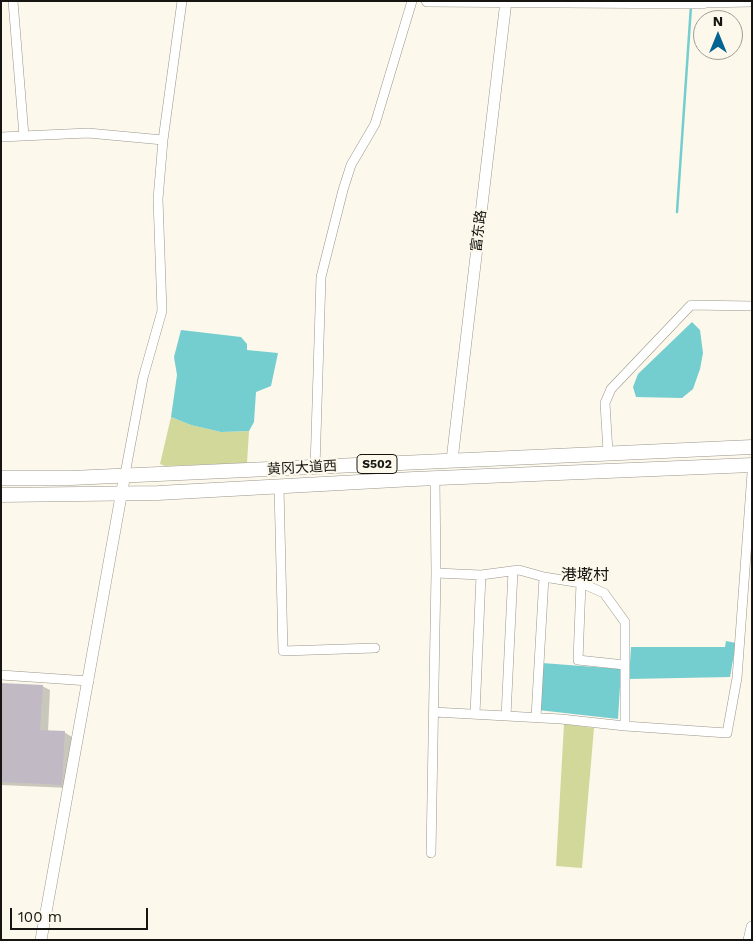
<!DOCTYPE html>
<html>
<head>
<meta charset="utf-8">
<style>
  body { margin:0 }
  #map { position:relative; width:753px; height:941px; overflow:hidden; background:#fcf8ec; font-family:"Work Sans",sans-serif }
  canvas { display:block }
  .frame { position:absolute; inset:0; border:2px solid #171511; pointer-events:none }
  .north { position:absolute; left:693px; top:10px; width:50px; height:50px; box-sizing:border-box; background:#fcf8ec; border:1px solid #a09d94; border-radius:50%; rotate:0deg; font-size:14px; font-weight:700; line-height:20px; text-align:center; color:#171511 }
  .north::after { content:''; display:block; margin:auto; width:18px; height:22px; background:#036392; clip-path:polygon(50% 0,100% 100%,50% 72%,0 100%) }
  .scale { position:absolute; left:10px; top:908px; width:138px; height:22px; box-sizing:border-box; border:2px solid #171511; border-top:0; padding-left:6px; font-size:15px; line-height:18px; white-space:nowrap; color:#171511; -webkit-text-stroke:4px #fcf8ec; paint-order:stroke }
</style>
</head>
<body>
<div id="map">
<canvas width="753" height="941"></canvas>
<div class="frame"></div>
<div class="north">N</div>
<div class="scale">100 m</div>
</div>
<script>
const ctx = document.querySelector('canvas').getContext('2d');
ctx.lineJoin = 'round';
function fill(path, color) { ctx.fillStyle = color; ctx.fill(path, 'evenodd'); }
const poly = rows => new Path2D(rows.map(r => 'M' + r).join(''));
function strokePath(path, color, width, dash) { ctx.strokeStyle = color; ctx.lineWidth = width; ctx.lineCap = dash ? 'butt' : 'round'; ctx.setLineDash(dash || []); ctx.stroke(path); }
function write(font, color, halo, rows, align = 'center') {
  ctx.font = font + ' "Work Sans","Noto Sans SC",sans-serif'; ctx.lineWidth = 4.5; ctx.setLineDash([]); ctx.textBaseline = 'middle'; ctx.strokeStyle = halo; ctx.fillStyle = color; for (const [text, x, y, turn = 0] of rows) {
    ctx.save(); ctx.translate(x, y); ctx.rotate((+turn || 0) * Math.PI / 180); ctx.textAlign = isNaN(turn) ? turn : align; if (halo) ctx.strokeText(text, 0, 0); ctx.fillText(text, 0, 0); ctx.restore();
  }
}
const green = poly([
  [171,417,191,425,221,432,249,431,247,463,165,466,160,464],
  [564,724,594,728,582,868,556,866]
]);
const water = poly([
  [692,322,700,330,703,353,700,369,693,389,682,398,636,397,633,387,638,374],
  [181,330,241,337,247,344,247,350,278,353,271,386,256,392,254,422,249,431,221,432,191,425,171,417,177,375,174,357],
  [726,641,736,643,730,677,629,679,631,647,725,647],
  [542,663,621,669,618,719,538,710]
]);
const shadow = poly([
  [1,684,42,686,50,690,48,732,64,732,72,737,69,788,1,785]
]);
const stream = poly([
  [677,212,691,6]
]);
const building = poly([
  [1,683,43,685,40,730,65,731,62,785,1,782]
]);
const minor = poly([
  [13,1,24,136],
  [703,3,752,2],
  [1,137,88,133,163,140],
  [608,452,605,403,611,389,691,305,752,306],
  [315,468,321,277,343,190,351,165,375,124,412,1],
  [125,474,143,378,162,311,158,199,163,140,182,1],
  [279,487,283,651,375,648],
  [436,573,481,575,519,570,544,577,581,583,604,593,625,622,625,726],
  [581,583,578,660,625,665],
  [1,675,89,681],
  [434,712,561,719,625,726,727,733,737,678,752,473],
  [475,714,481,575],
  [506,716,513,571],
  [536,717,544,577],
  [431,853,436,573,435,479]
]);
const tertiary = poly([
  [427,1,703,3],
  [452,460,506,1],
  [41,940,125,474],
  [749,940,752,927]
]);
const primary = poly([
  [1,478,71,478,752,447],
  [1,495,158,493,414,479,752,465]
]);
const shields = [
  [377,464,40]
];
const shieldNames = [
  ["S502",377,464]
];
const streetNames = [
  ["富东路",479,231,-83],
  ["黄冈大道西",302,468,-3]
];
const quarterNames = [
  ["港墘村",585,575]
];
fill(green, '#d2d89a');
fill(water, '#74cdcf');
fill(shadow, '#0003');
strokePath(stream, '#74cdcf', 2.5);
fill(building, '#c1bac5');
strokePath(minor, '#9a968b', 10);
strokePath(tertiary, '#9a968b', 12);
strokePath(primary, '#9a968b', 15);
strokePath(minor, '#fff', 9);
strokePath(tertiary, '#fff', 11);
strokePath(primary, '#fff', 14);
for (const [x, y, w] of shields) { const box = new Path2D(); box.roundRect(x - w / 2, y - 9.5, w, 19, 4); ctx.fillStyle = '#fcf8ec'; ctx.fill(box); strokePath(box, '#171511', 1); }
write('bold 12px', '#171511', null, shieldNames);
write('14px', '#171511', '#fcf8ec', streetNames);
write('16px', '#171511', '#fcf8ec', quarterNames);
</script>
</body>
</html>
